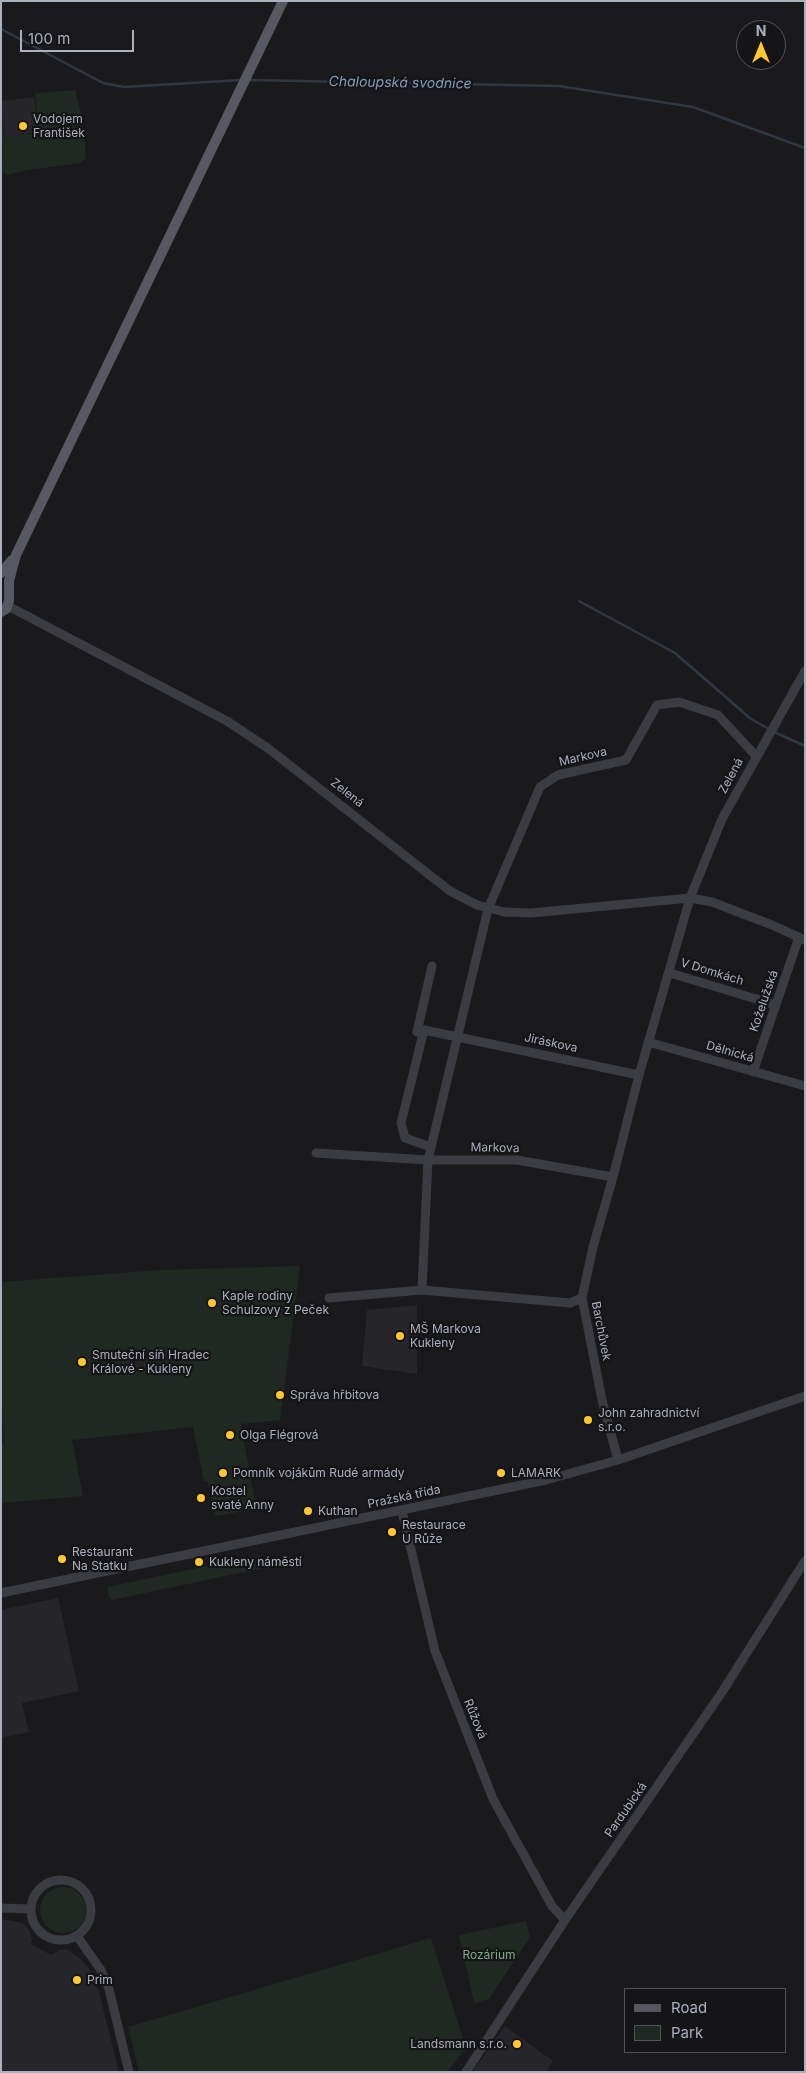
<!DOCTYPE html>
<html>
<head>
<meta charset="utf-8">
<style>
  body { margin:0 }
  #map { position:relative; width:806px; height:2073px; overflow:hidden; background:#1a1a1d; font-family:Inter,sans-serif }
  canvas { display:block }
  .frame { position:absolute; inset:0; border:2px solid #acb0bd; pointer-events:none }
  .legend { position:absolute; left:624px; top:1988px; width:162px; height:65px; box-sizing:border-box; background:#151518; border:1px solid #51535a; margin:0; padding:6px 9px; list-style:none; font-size:15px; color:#acb0bd }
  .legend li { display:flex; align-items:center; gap:10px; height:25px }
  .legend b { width:25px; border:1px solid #51535a }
  .north { position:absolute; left:736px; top:20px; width:50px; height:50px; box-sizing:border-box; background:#151518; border:1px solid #51535a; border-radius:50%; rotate:0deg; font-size:14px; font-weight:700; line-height:20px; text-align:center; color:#acb0bd }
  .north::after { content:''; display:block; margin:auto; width:18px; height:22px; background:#ffc730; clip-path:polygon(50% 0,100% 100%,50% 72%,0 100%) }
  .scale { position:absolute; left:20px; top:30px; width:114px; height:22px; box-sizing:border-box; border:2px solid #acb0bd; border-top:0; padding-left:6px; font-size:15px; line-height:18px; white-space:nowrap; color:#acb0bd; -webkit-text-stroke:4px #151518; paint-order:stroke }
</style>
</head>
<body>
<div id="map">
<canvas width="806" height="2073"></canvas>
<div class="frame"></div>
<ul class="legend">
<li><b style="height:6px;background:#575861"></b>Road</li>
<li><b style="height:14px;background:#1f2921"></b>Park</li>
</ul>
<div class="north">N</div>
<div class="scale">100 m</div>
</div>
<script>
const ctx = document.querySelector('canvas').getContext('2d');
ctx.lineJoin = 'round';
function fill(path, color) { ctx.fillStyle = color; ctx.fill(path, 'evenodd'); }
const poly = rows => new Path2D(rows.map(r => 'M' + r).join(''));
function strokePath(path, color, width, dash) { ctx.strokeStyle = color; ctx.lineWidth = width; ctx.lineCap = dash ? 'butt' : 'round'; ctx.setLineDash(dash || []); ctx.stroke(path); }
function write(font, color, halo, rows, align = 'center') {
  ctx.font = font + ' Inter,sans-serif'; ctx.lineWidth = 4.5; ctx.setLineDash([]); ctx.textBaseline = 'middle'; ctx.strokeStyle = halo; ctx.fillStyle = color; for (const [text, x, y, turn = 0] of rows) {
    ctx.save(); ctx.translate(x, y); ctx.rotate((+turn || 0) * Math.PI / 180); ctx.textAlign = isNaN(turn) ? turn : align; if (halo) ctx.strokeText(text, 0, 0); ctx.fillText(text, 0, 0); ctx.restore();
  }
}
const built = poly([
  [34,97,39,132,4,137,1,101],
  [417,1305,417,1374,362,1366,367,1310],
  [58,1598,79,1691,22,1703,29,1732,1,1738,1,1610],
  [1,1919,23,1923,30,1931,32,1940,31,1944,51,1955,60,1950,66,1949,80,1958,90,1970,99,1992,119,2072,1,2072],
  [505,2026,553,2061,546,2072,472,2072]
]);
const green = poly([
  [75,90,82,118,86,158,81,163,27,170,7,175,3,171,1,116,4,137,39,132,35,93],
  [300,1266,280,1420,241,1424,256,1509,215,1516,208,1482,204,1481,193,1427,72,1440,83,1496,1,1503,1,1443,4,1444,1,1392,1,1282,161,1270],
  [260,1555,263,1568,112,1600,109,1597,107,1587],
  '40 1910a23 23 0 1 1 46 0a23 23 0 1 1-46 0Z',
  [526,1921,530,1937,489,1999,474,2003,459,1935],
  [431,1938,466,2048,447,2072,139,2072,128,2027]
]);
const stream = poly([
  [1,29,103,83,124,87,241,80],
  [249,80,559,86,693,107,805,148],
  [579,601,675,653,751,719,769,729],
  [774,732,805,746]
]);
const minor = poly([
  [8,606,227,721,269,749,450,891,477,905,504,912,531,913,690,898,712,902,772,925,805,940],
  [670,973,776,1005],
  [423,1034,417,1032,432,966],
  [648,1042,805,1086],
  [753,1072,799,937],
  [431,1147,405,1138,401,1123,424,1030,639,1075],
  [316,1153,428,1160,517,1160,613,1177,639,1075,690,898,722,819,805,671],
  [613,1177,593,1247,582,1298,602,1400,618,1460],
  [329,1298,422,1290],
  [582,1298,570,1303,422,1290,428,1160,488,909,540,787,558,775,626,760,657,705,679,702,718,715,756,756],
  [402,1511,435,1651,493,1799,552,1906,565,1920],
  [1,1593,546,1480,618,1460,805,1396],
  '31 1910a30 30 0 1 1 60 0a30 30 0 1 1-60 0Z',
  [1,1908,31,1909],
  [77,1936,101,1970,109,1989,129,2072],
  [466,2072,565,1920,722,1692,805,1561]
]);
const major = poly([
  [1,573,12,560],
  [1,612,6,609,9,601,9,581,16,555,283,1]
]);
const markers = [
  [23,126,5,"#ffc730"],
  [212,1303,5,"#ffc730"],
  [400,1336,5,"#ffc730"],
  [82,1362,5,"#ffc730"],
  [280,1395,5,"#ffc730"],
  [588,1420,5,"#ffc730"],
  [230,1435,5,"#ffc730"],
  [223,1473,5,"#ffc730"],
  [501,1473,5,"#ffc730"],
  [201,1498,5,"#ffc730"],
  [308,1511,5,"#ffc730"],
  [392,1532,5,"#ffc730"],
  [62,1559,5,"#ffc730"],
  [199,1562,5,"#ffc730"],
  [77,1980,5,"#ffc730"],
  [517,2044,5,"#ffc730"]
];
const poiNames = [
  ["Vodojem",33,119],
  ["František",33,133],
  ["Kaple rodiny",222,1296],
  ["Schulzovy z Peček",222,1310],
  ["MŠ Markova",410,1329],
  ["Kukleny",410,1343],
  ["Smuteční síň Hradec",92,1355],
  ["Králové - Kukleny",92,1369],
  ["Správa hřbitova",290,1395],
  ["John zahradnictví",598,1413],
  ["s.r.o.",598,1427],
  ["Olga Flégrová",240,1435],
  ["Pomník vojákům Rudé armády",233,1473],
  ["LAMARK",511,1473],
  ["Kostel",211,1491],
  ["svaté Anny",211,1505],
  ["Kuthan",318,1511],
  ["Restaurace",402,1525],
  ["U Růže",402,1539],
  ["Restaurant",72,1552],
  ["Na Statku",72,1566],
  ["Kukleny náměstí",209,1562],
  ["Prim",87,1980],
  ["Landsmann s.r.o.",507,2044,"right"]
];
const streetNames = [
  ["Markova",583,757,-13],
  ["Zelená",731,776,-62],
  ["Zelená",347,793,38],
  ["V Domkách",712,972,17],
  ["Koželužská",764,1001,-71],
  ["Jiráskova",551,1043,12],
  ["Dělnická",730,1052,16],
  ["Markova",495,1148,1],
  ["Barchůvek",601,1331,79],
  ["Pražská třída",404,1497,-12],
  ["Růžová",475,1719,68],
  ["Pardubická",626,1810,-55]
];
const parkNames = [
  ["Rozárium",489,1955]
];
const waterNames = [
  ["Chaloupská svodnice",400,83,1]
];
fill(built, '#26262a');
fill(green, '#1f2921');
strokePath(stream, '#2f3842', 2.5);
strokePath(minor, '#3b3c42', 9);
strokePath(major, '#575861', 10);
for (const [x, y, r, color] of markers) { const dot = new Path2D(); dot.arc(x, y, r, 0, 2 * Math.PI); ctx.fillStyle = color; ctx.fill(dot); strokePath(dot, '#151518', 2); }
write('12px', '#acb0bd', '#151518', poiNames, 'left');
write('12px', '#acb0bd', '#151518', streetNames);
write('12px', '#82a987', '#151518', parkNames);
write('italic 14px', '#819cba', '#151518', waterNames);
</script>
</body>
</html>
